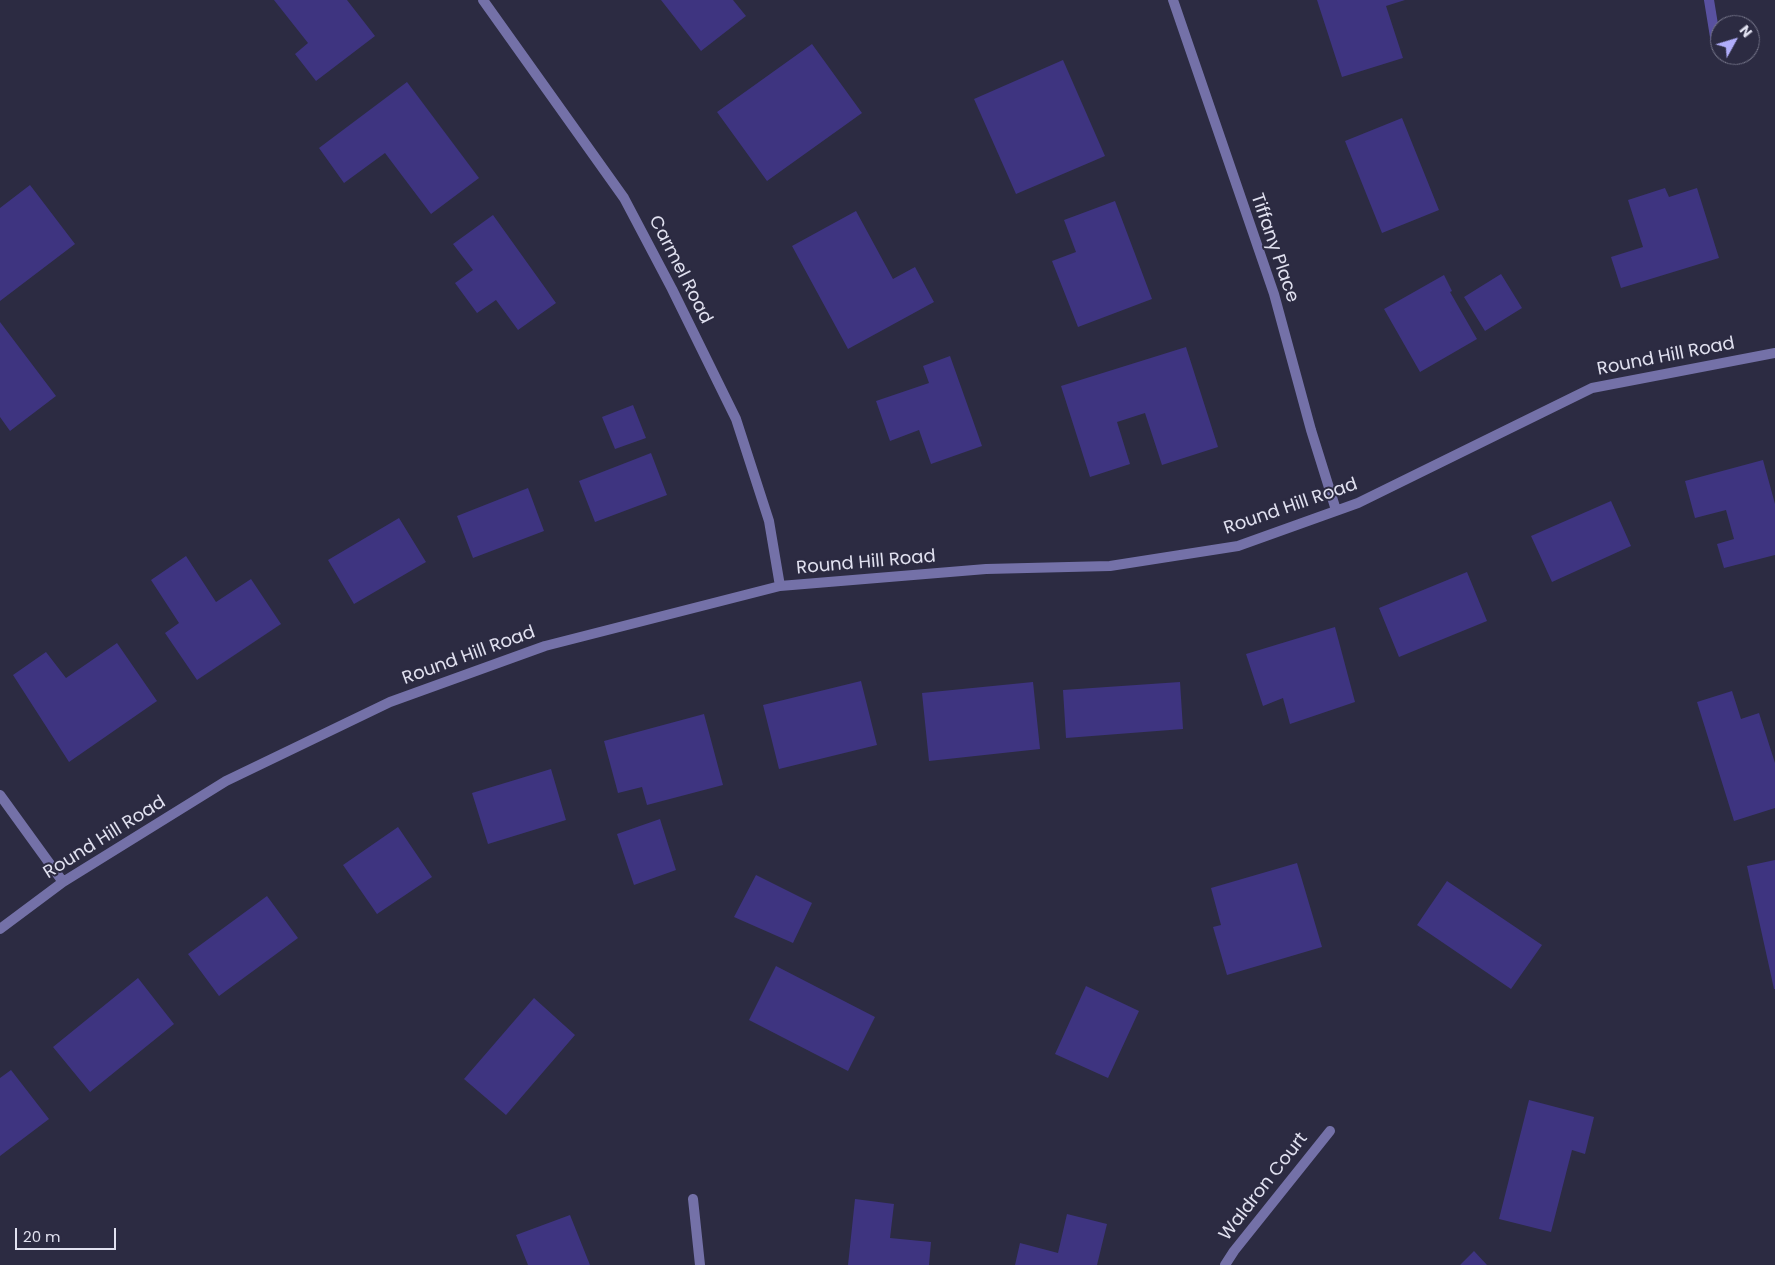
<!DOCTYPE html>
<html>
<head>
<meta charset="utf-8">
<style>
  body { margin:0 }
  #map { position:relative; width:1775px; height:1265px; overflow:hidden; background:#2c2b42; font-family:Poppins,sans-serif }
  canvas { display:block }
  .north { position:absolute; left:1710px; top:15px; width:50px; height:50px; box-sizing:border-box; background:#2c2b42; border:1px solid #747488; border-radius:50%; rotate:51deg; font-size:14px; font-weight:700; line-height:20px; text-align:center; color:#e1e1f0 }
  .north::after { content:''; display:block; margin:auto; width:18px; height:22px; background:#b0adfa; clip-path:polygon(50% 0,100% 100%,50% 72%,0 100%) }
  .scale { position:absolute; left:15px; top:1228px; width:101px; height:22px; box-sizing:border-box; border:2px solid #e1e1f0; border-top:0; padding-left:6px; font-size:15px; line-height:18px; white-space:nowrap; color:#e1e1f0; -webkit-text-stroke:4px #2c2b42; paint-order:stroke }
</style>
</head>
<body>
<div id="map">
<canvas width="1775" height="1265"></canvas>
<div class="north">N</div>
<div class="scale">20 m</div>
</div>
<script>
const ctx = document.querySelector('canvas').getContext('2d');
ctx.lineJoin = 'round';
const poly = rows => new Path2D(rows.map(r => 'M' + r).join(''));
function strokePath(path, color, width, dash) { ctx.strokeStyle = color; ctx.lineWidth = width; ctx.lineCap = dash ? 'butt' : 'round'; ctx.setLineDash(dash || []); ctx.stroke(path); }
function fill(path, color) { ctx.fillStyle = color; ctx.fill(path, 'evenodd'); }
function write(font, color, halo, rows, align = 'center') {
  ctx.font = font + ' Poppins,sans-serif'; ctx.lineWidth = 4; ctx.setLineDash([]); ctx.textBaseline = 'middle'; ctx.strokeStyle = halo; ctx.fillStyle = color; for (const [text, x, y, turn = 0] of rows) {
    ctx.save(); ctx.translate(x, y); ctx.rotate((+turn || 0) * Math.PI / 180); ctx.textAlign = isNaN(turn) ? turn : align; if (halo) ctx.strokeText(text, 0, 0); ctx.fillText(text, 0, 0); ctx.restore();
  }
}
const stream = poly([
  [1709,0,1716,43]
]);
const building = poly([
  [274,0,347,0,375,36,316,81,295,54,308,43],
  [661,0,733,0,746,16,701,51],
  [1317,0,1405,0,1386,6,1403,58,1342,77],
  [812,44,862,113,767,181,717,112],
  [1063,60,1105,156,1016,194,974,99],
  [407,82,479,178,431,214,385,153,344,183,319,148],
  [1402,118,1439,210,1382,233,1345,141],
  [30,185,75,244,0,301,0,208],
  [1665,188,1669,197,1697,188,1719,258,1621,288,1611,257,1643,247,1628,200],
  [1115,201,1152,299,1078,327,1052,261,1076,252,1064,220],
  [856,211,893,279,915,267,934,302,848,349,792,246],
  [493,215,556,303,518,330,496,300,477,313,455,283,473,270,453,244],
  [1501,274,1522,308,1485,331,1464,297],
  [1444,275,1452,291,1450,292,1477,339,1420,372,1384,309],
  [0,322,56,396,10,431,0,417],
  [1186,347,1218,447,1162,465,1145,413,1117,422,1130,464,1090,477,1061,386],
  [950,356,982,446,931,464,919,430,890,441,876,401,929,383,923,366],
  [633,405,646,438,615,449,602,417],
  [651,453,667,495,595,522,579,481],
  [1763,460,1775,504,1775,555,1724,568,1717,544,1734,539,1726,510,1695,518,1685,481],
  [528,488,544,531,473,558,457,516],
  [1611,501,1631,546,1552,582,1531,536],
  [399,518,426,562,354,604,328,560],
  [186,556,216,602,251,579,281,624,197,680,165,633,179,623,151,580],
  [1467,572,1487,621,1399,657,1379,608],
  [1335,627,1355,702,1290,724,1283,698,1263,706,1246,654],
  [117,643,157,701,69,762,13,675,46,652,66,678],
  [861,681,877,745,779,769,763,705],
  [1033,682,1040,749,929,761,922,693],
  [1180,682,1183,729,1066,738,1063,690],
  [1732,691,1741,719,1759,713,1775,763,1775,808,1734,821,1697,702],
  [704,714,723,785,647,805,642,787,618,793,604,741],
  [551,769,566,820,488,844,472,793],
  [660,819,676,870,634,885,617,834],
  [398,827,432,877,377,914,343,865],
  [1775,860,1775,989,1774,989,1747,866],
  [1297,863,1322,947,1227,975,1213,927,1221,925,1211,888],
  [756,875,812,903,793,943,734,917],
  [1447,881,1542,945,1511,989,1417,925],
  [267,896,298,938,219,996,188,954],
  [776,966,875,1017,848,1071,749,1020],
  [138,978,174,1024,90,1092,53,1047],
  [1086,986,1139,1011,1108,1078,1055,1054],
  [534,998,575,1035,506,1115,464,1079],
  [11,1070,49,1119,0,1156,0,1078],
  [1529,1100,1594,1117,1585,1154,1572,1150,1551,1232,1499,1219],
  [855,1199,894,1204,890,1238,931,1242,929,1265,848,1265],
  [1067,1214,1107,1224,1097,1265,1015,1265,1020,1243,1058,1253],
  [570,1215,590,1265,528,1265,516,1235],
  [1474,1251,1487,1265,1460,1265]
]);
const street = poly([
  [483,0,624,198,672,289,736,419,769,521,780,586],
  [1173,0,1274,294,1311,430,1336,510],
  [0,795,63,882],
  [0,929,63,882,226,781,390,702,545,646,780,586,986,569,1110,566,1238,546,1358,503,1592,388,1775,353],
  [693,1199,700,1265],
  [1225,1265,1234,1251,1330,1131]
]);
const streetNames = [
  ["Tiffany Place",1274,248,71],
  ["Carmel Road",680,270,63],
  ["Round Hill Road",1666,357,-11],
  ["Round Hill Road",1291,507,-19],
  ["Round Hill Road",866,563,-5],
  ["Round Hill Road",469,656,-20],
  ["Round Hill Road",105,838,-32],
  ["Waldron Court",1264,1187,-52]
];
strokePath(stream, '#5951a0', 10);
fill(building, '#3e3480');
strokePath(street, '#7471a8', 10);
write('18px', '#e1e1f0', '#2c2b42', streetNames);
</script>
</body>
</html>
